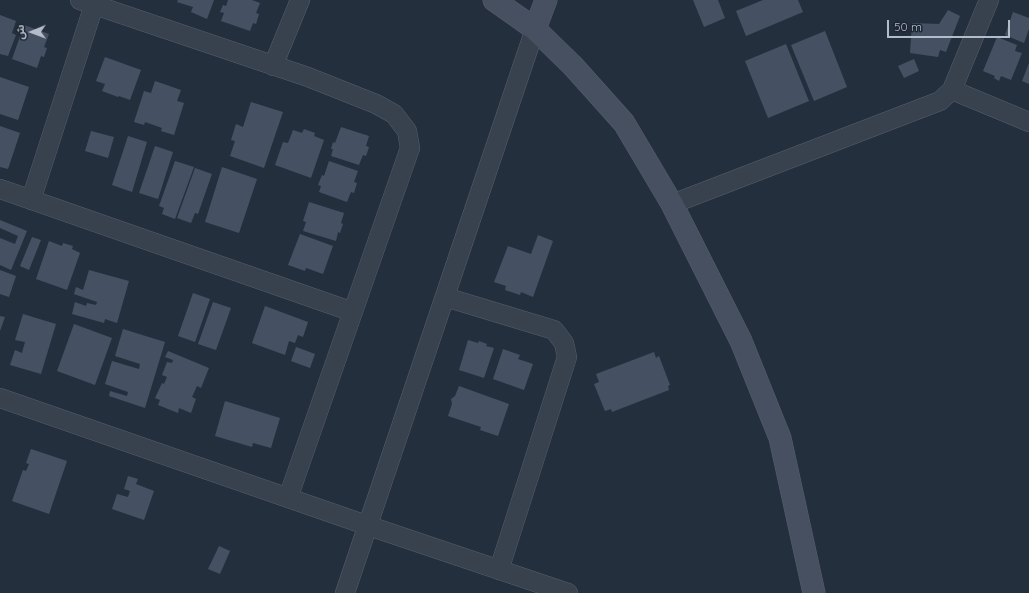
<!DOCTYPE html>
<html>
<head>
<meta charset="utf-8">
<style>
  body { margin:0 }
  #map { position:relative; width:1029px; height:593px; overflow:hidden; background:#242f3e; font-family:Quicksand,"Noto Sans Arabic",sans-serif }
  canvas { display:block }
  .north { position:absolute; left:12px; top:12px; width:40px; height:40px; -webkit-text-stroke:3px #1d2633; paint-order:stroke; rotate:269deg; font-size:11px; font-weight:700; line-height:16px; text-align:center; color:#b4bcc9 }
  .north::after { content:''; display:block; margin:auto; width:14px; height:18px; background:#b4bcc9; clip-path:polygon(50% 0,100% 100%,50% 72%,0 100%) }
  .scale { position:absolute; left:887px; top:20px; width:123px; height:18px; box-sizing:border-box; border:2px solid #b4bcc9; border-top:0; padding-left:5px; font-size:12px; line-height:14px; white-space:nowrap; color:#b4bcc9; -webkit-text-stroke:3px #1d2633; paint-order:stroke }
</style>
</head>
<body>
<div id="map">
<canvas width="1029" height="593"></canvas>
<div class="north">ش</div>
<div class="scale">50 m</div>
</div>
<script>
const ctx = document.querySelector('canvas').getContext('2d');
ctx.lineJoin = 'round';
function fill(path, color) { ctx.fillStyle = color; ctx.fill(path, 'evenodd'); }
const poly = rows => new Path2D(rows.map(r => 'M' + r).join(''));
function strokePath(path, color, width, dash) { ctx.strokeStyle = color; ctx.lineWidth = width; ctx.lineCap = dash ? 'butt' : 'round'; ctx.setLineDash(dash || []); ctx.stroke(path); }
const building = poly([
  [178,0,214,0,207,19,191,12,193,7,177,2],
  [228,0,252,0,260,3,256,13,259,14,256,24,253,23,250,31,221,21,224,13,220,12,223,5,226,6],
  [693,0,718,0,725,18,704,27],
  [763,0,798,0,803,12,746,36,736,11],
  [948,10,960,16,946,52,940,50,938,57,910,53,912,23,939,24],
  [1013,12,1029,18,1029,29,1024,43,1005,35],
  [0,15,16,21,12,33,16,35,8,56,0,54],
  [24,25,49,34,44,47,47,48,44,57,41,56,37,68,12,59],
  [825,31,847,87,814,101,791,45],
  [997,37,1017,45,1015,51,1022,53,1011,80,1001,76,999,81,994,78,995,76,983,71],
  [786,44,809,101,768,118,745,61],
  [105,57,141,70,130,100,119,96,118,97,102,91,105,84,96,81],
  [914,59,919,71,904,78,898,66],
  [1029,63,1029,84,1022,81],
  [0,77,29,87,18,120,0,114],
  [155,81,181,90,177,101,184,103,174,135,161,131,162,128,145,122,144,125,134,122,144,91,151,93],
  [251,102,283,112,264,168,230,156,235,141,231,140,236,124,243,127],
  [0,126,20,133,8,169,0,167],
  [341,127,369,136,366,146,369,147,366,156,363,155,359,165,331,156,333,149,331,149,333,142,335,143],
  [304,129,315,133,314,136,324,140,311,178,275,165,283,142,288,143,293,130,302,133],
  [91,131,114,137,108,158,85,151],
  [128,136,147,142,132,192,112,185],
  [155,146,173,152,158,199,139,193],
  [175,161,194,167,175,219,162,214,164,208,159,206],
  [329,161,358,171,354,182,357,183,354,193,351,192,347,202,319,192,321,186,318,185,322,175,324,176],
  [222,167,257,179,239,233,205,222],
  [195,168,212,174,198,214,195,213,191,223,177,218],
  [309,202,344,213,341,223,343,224,340,233,338,232,336,241,303,231,306,222,303,221],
  [0,220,27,231,11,270,0,265,0,238,15,244,18,236,0,228],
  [300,234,333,246,323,274,306,268,305,271,288,265],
  [538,235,553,241,533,297,521,292,520,295,505,290,506,286,494,282,508,246,531,254],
  [32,237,41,240,29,270,20,266],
  [49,241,62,246,63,243,73,246,72,249,80,253,67,290,36,279],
  [0,270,16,276,9,297,0,294],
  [89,270,129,281,117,323,105,319,104,323,72,314,75,302,86,306,87,303,96,305,97,302,74,294,76,287,83,290],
  [193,293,210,299,195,342,178,336],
  [213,302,231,308,216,350,198,344],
  [265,306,308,322,303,337,298,335,295,343,289,341,285,355,252,343],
  [23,314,56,324,41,374,10,365,15,350,22,353,25,342,15,340],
  [0,316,5,317,0,331],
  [74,324,112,338,95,385,57,371],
  [123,329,165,342,145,408,109,396,110,391,127,396,128,392,105,384,112,361,139,369,140,364,115,356],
  [468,340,478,343,479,341,487,344,486,346,494,348,484,378,459,370],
  [296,347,315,354,310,368,291,361],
  [503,349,520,355,518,359,533,364,524,390,493,379],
  [168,351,209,368,201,388,197,386,192,397,196,399,191,413,179,408,178,413,158,405,160,400,155,398,162,383,164,384,167,377,162,375,167,362,172,363,173,360,165,357],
  [654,352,656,358,659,356,670,385,668,386,669,390,612,412,611,409,605,411,594,384,599,382,596,374],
  [459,386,509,404,498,436,480,430,481,427,448,416,452,404,451,399,455,396],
  [225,401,280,418,271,448,253,443,252,447,215,436],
  [31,449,67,461,49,514,12,501,23,470,26,471,29,464,26,463],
  [128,476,138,479,136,484,154,491,144,520,112,509,117,494,128,497,130,491,124,489],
  [219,546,230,551,220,574,208,569]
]);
const street = poly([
  [80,0,308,77,376,104,394,114,407,131,410,148,288,498],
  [273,66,300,0],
  [952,90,1029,122],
  [0,189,353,312],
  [31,200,94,5],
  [672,204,940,101,952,90,989,0],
  [445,297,554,330,564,343,567,357,499,570],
  [0,398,369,526,568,593],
  [345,593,535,29]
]);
const secondary = poly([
  [494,0,535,29,573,66,624,123,672,204,741,341,780,438,814,593],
  [535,29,546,0]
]);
fill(building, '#455162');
strokePath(street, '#565f6c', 20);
strokePath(secondary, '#565f6c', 23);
strokePath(street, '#38414e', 19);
strokePath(secondary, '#465061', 22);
</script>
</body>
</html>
